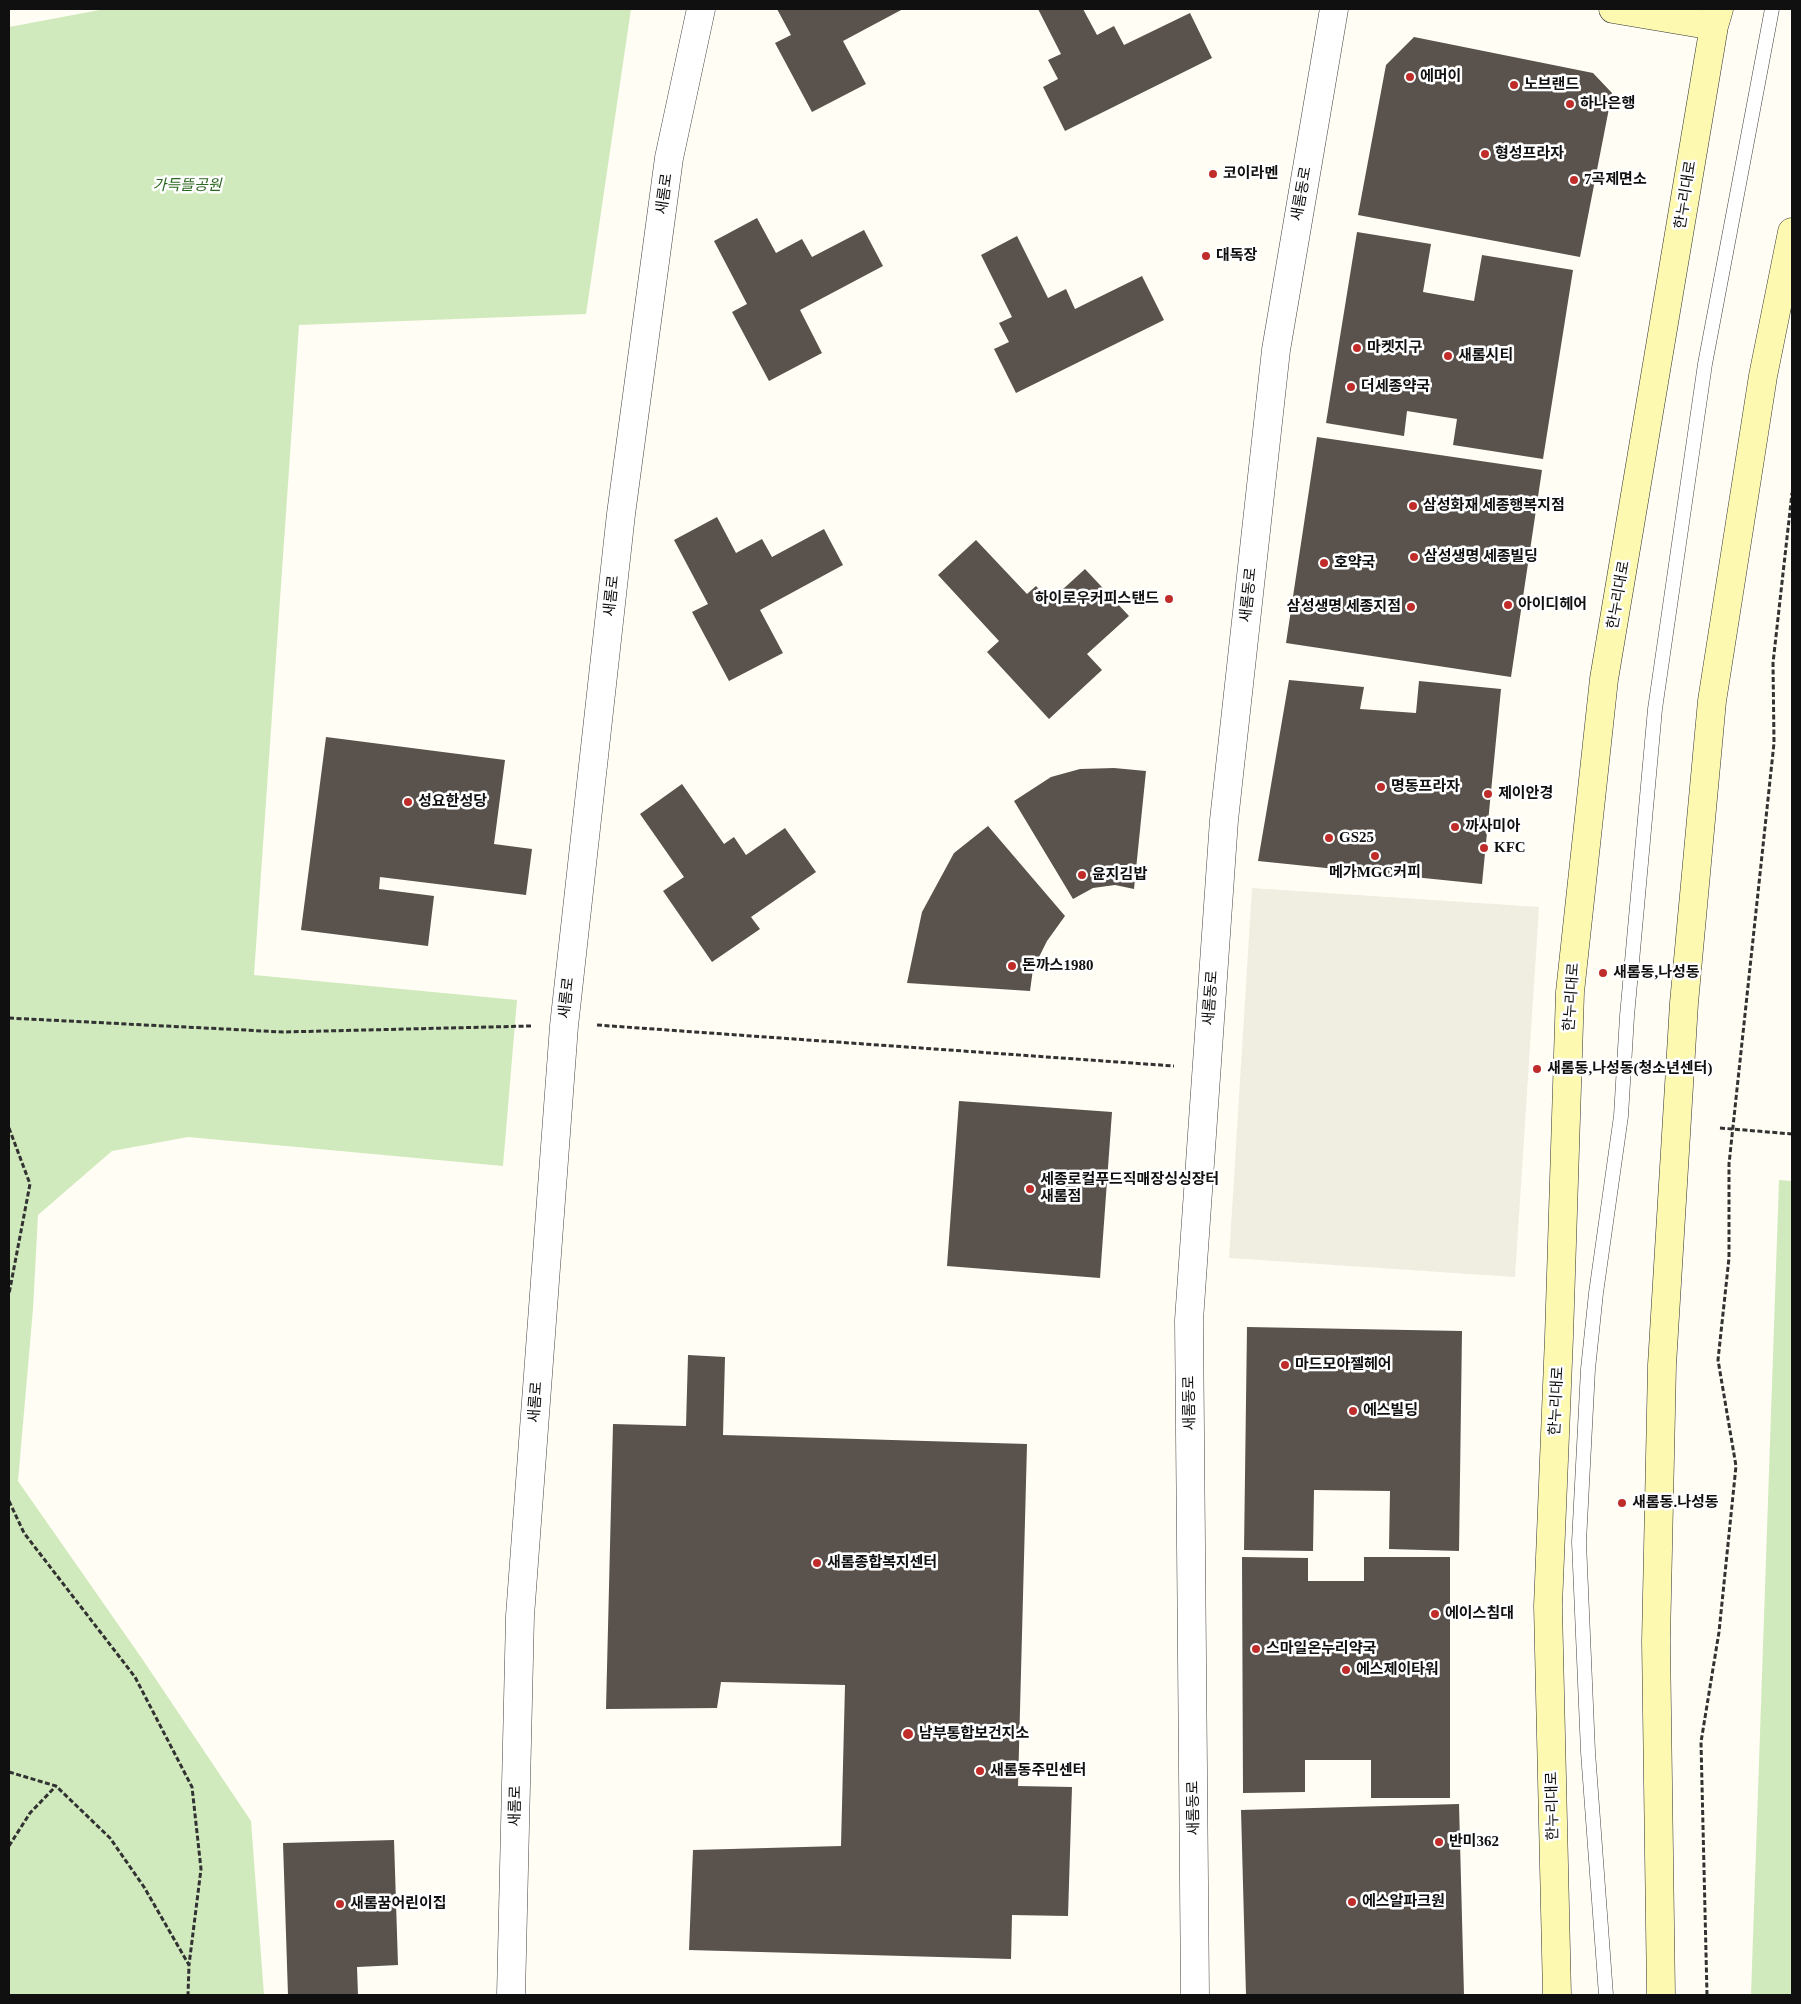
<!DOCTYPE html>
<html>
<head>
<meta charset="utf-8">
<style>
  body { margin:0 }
  #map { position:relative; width:1801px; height:2004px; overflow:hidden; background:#fffdf4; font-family:"Times New Roman",serif }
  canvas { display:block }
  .frame { position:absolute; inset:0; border:10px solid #101010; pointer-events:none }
</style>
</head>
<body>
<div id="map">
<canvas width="1801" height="2004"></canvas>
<div class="frame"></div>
</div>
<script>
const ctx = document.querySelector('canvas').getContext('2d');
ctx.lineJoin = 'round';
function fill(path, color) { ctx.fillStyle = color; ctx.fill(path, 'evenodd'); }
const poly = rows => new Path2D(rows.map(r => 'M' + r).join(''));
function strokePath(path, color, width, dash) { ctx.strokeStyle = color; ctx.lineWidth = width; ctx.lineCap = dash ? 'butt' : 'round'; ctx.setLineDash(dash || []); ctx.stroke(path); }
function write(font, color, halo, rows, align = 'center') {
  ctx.font = font + ' "Times New Roman","Noto Sans KR",serif'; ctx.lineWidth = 5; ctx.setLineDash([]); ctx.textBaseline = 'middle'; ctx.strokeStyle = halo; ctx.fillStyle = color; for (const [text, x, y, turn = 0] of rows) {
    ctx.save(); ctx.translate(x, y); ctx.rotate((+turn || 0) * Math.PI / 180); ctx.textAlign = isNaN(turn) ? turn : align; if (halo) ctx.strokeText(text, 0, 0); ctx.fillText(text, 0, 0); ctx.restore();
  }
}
const green = poly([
  [105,9,631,9,586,314,299,325,254,975,517,1000,503,1166,188,1137,112,1151,38,1215,33,1309,18,1481,143,1660,251,1821,264,1995,9,1995,9,27],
  [1779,1180,1792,1181,1792,1995,1751,1995]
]);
const plaza = poly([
  [1252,888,1539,907,1515,1277,1229,1258]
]);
const building = poly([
  [777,9,903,9,843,41,866,84,812,112,775,43,791,35],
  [1038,9,1083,9,1097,35,1114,26,1124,45,1190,13,1212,58,1065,131,1043,87,1058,79,1048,60,1061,54],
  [1414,37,1593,73,1612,93,1580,257,1358,215,1386,65],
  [757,218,776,253,802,239,812,257,864,230,883,266,800,310,822,353,769,381,732,312,747,304,714,241],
  [1357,232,1431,244,1423,292,1474,301,1482,255,1573,270,1543,459,1453,445,1457,419,1407,411,1404,436,1326,423],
  [1017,236,1048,298,1066,289,1075,309,1142,276,1164,320,1016,393,994,349,1009,342,999,323,1012,317,981,255],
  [1317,437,1542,470,1511,677,1286,643],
  [717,517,736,553,762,539,772,557,824,529,843,565,760,610,783,653,729,681,692,612,708,604,674,540],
  [976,540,1027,594,1036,586,1050,601,1085,569,1129,616,1087,654,1102,670,1049,719,987,652,999,641,938,575],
  [1289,680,1364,687,1360,709,1416,713,1419,681,1501,689,1482,884,1258,861],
  [326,737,505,760,494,844,532,849,526,895,380,877,379,889,434,896,428,946,301,930],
  [1114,768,1146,771,1134,889,1115,885,1093,888,1073,899,1014,801,1051,777,1080,769],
  [682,784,724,844,734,837,746,855,785,828,816,872,751,917,760,929,712,962,663,891,684,877,640,814],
  [988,826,1065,916,1047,941,1033,969,1030,991,907,983,922,912,954,853],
  [959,1101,1112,1112,1100,1278,947,1266],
  [1247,1327,1462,1331,1459,1551,1389,1549,1390,1491,1314,1490,1313,1551,1244,1550],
  [688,1355,725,1357,723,1435,1027,1444,1018,1786,1072,1787,1068,1916,1012,1915,1011,1959,689,1950,693,1850,841,1846,845,1685,721,1682,717,1708,606,1709,613,1424,686,1426],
  [1242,1557,1308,1558,1308,1581,1364,1581,1364,1557,1450,1557,1450,1798,1371,1798,1371,1760,1305,1760,1305,1792,1243,1793],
  [1459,1804,1464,1995,1246,1995,1241,1810],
  [394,1840,398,1965,357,1967,358,1995,288,1995,283,1843]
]);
const path = poly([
  [9,1018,283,1032,531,1026],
  [597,1025,1174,1066],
  [9,1128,30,1184,9,1294],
  [1720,1128,1792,1134],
  [9,1501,24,1533,135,1677,192,1787,201,1869,189,1965],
  [9,1772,56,1786,110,1838,144,1887,189,1965,188,1995],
  [9,1846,30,1813,56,1786],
  [1707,1995,1701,1742,1719,1632,1736,1466,1718,1360,1729,1258,1729,1164,1774,743,1773,663,1792,493]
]);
const lane = poly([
  [1606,1995,1588,1752,1579,1542,1588,1369,1596,1293,1621,1116,1627,1016,1655,709,1705,364,1772,9]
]);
const street = poly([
  [511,1995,520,1616,564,1026,621,514,669,158,701,9],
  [1195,1995,1189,1320,1224,820,1276,350,1334,9]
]);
const secondary = poly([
  [1613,9,1714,26],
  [1557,1995,1548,1606,1559,1337,1570,992,1604,679,1714,26,1719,9],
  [1661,1995,1656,1641,1662,1365,1684,1003,1712,701,1763,376,1792,232]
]);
const markers = [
  [1410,77,5,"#bf2c2a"],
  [1514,85,5,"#bf2c2a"],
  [1570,104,5,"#bf2c2a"],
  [1485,154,5,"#bf2c2a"],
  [1213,174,5,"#bf2c2a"],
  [1574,180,5,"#bf2c2a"],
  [1206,256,5,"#bf2c2a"],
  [1357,348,5,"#bf2c2a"],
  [1448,356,5,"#bf2c2a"],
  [1351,387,5,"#bf2c2a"],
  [1413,506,5,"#bf2c2a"],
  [1414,557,5,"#bf2c2a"],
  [1324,563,5,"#bf2c2a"],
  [1169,599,5,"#bf2c2a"],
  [1508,605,5,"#bf2c2a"],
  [1411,607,5,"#bf2c2a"],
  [1381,787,5,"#bf2c2a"],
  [1488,794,5,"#bf2c2a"],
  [408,802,5,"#bf2c2a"],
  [1455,827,5,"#bf2c2a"],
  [1329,838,5,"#bf2c2a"],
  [1484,848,5,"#bf2c2a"],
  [1375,856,5,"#bf2c2a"],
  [1082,875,5,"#bf2c2a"],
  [1012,966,5,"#bf2c2a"],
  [1603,973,5,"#bf2c2a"],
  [1537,1069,5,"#bf2c2a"],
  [1030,1189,5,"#bf2c2a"],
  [1285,1365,5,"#bf2c2a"],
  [1353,1411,5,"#bf2c2a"],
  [1622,1503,5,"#bf2c2a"],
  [817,1563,5,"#bf2c2a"],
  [1435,1614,5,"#bf2c2a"],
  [1256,1649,5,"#bf2c2a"],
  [1346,1670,5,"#bf2c2a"],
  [908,1734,6,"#bf2c2a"],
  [980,1771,5,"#bf2c2a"],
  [1439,1842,5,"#bf2c2a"],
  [1352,1902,5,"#bf2c2a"],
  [340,1904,5,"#bf2c2a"]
];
const poiNames = [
  ["에머이",1420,77],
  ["노브랜드",1524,85],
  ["하나은행",1580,104],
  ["형성프라자",1495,154],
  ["코이라멘",1223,174],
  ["7곡제면소",1584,180],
  ["대독장",1216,256],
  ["마켓지구",1367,348],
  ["새롬시티",1458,356],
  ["더세종약국",1361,387],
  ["삼성화재 세종행복지점",1423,506],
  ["삼성생명 세종빌딩",1424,557],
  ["호약국",1334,563],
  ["하이로우커피스탠드",1159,599,"right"],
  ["아이디헤어",1518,605],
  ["삼성생명 세종지점",1401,607,"right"],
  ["명동프라자",1391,787],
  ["제이안경",1498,794],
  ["성요한성당",418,802],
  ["까사미아",1465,827],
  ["GS25",1339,838],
  ["KFC",1494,848],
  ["메가MGC커피",1375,873,"center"],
  ["윤지김밥",1092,875],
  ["돈까스1980",1022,966],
  ["새롬동,나성동",1613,973],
  ["새롬동,나성동(청소년센터)",1547,1069],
  ["세종로컬푸드직매장싱싱장터",1040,1180],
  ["새롬점",1040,1197],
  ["마드모아젤헤어",1295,1365],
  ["에스빌딩",1363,1411],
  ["새롬동.나성동",1632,1503],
  ["새롬종합복지센터",827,1563],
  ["에이스침대",1445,1614],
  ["스마일온누리약국",1266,1649],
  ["에스제이타워",1356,1670],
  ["남부통합보건지소",919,1734],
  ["새롬동주민센터",990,1771],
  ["반미362",1449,1842],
  ["에스알파크원",1362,1902],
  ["새롬꿈어린이집",350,1904]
];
const parkNames = [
  ["가득뜰공원",187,186]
];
const streetNames = [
  ["새롬로",665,194,-82],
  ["새롬동로",1302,194,-80],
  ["한누리대로",1686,195,-81],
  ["새롬동로",1249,595,-84],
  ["한누리대로",1619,595,-80],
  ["새롬로",612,596,-84],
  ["한누리대로",1572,997,-86],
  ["새롬로",567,998,-84],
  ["새롬동로",1211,998,-86],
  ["한누리대로",1557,1401,-87],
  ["새롬로",536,1402,-86],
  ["새롬동로",1190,1403,-91],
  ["새롬로",516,1806,-89],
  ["한누리대로",1553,1806,-91],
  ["새롬동로",1194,1808,-91]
];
fill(green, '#d1eabd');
fill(plaza, '#f0ede1');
fill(building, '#59524d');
strokePath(lane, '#434343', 15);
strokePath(street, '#434343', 29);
strokePath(secondary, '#323232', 29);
strokePath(path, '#323232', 3, [5, 2.5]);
strokePath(lane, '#fff', 14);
strokePath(street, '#fff', 28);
strokePath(secondary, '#fdf9b0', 28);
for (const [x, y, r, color] of markers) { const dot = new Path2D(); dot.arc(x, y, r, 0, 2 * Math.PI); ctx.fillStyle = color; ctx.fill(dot); strokePath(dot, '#fff', 2); }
write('bold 15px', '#101010', '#fff', poiNames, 'left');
write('italic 15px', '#2b6820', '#fff', parkNames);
write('15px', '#101010', '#fff', streetNames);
</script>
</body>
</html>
